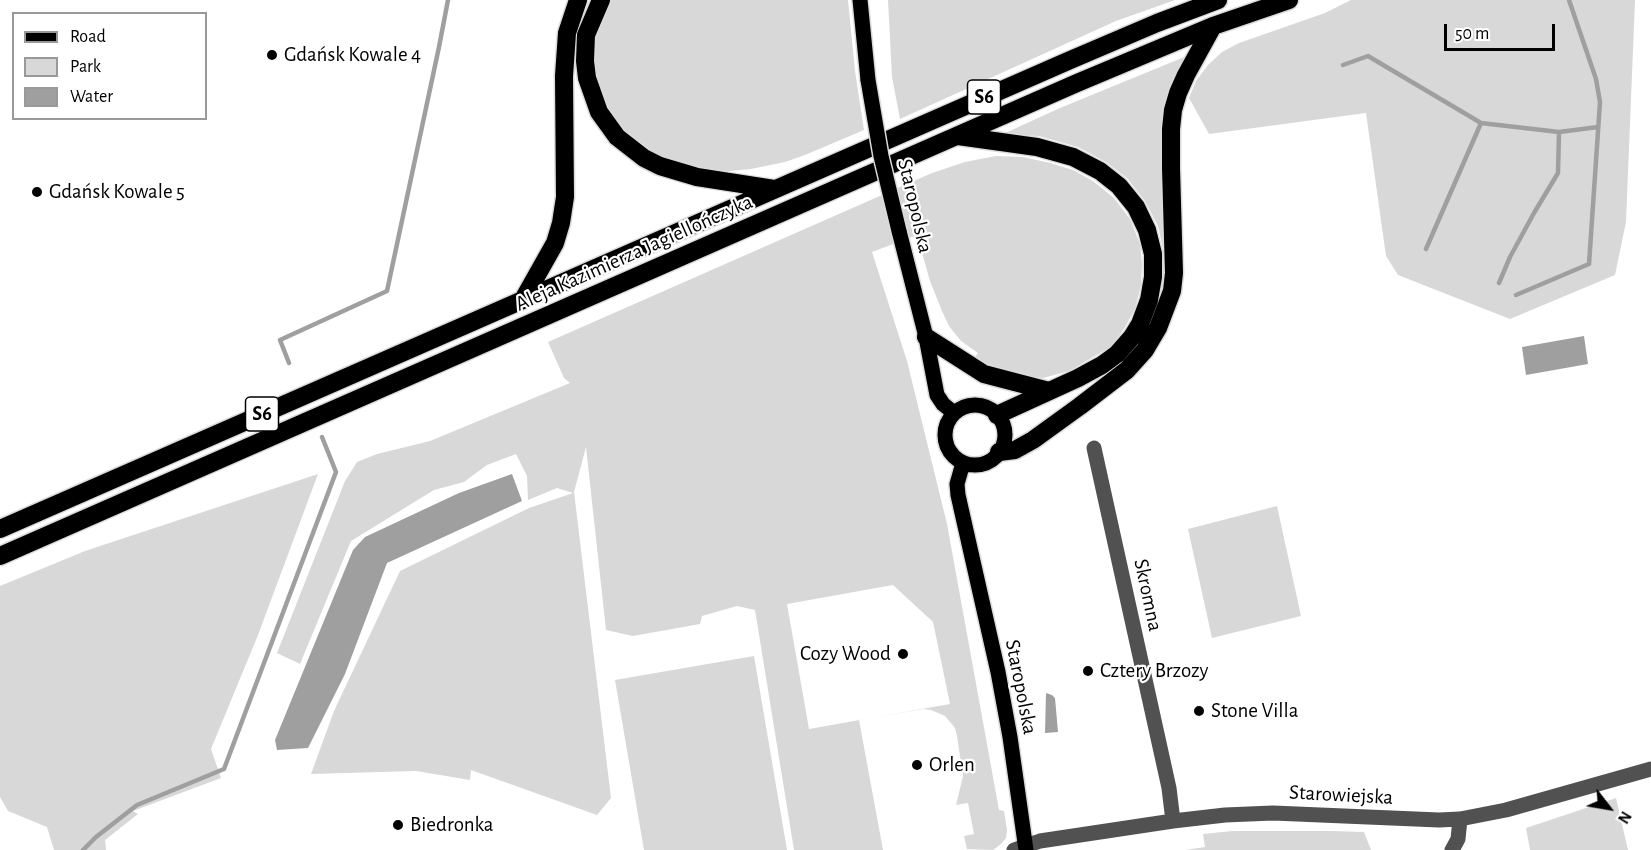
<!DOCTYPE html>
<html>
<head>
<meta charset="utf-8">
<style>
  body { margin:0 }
  #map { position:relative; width:1651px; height:850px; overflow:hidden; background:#fff; font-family:"Alegreya Sans",sans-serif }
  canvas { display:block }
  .legend { position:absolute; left:12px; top:12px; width:195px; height:108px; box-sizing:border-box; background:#fff; border:2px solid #999; margin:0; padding:8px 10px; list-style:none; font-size:18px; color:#000 }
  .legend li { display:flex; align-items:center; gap:12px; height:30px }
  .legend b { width:30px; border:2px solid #999 }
  .north { position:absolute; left:1579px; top:778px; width:60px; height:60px; -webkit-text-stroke:4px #fff; paint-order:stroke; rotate:121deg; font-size:16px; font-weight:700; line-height:24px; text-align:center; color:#000 }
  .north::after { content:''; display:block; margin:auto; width:21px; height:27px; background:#000; clip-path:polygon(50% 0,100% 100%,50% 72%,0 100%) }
  .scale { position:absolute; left:1444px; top:24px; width:111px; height:27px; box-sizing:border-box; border:3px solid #000; border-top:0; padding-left:8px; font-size:18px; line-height:21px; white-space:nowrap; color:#000; -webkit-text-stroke:4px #fff; paint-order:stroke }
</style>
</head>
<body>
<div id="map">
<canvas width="1651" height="850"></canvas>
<ul class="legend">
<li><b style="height:8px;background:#000"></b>Road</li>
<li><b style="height:16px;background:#d8d8d8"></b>Park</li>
<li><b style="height:16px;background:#9f9f9f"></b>Water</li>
</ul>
<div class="north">N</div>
<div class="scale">50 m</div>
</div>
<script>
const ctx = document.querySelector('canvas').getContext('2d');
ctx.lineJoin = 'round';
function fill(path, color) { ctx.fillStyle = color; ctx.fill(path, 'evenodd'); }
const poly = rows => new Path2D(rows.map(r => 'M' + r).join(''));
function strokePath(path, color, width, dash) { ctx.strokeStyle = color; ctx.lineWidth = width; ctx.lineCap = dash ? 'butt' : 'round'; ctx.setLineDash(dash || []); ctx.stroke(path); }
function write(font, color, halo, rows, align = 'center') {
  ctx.font = font + ' "Alegreya Sans",sans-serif'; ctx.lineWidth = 4.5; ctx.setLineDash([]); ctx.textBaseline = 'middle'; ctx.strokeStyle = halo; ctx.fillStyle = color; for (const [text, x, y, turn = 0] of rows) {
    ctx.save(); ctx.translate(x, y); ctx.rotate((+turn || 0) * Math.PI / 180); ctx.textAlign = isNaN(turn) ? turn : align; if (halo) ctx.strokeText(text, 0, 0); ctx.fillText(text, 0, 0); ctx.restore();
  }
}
const green = poly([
  [610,0,848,0,855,71,864,130,805,155,785,162,751,169,721,172,699,169,662,159,648,151,623,131,606,109,595,76,593,61,593,37,603,13],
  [888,0,1175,0,1116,21,900,119,892,77],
  [1351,0,1635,0,1626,222,1615,275,1510,319,1398,275,1386,256,1366,113,1209,134,1189,98,1196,81,1208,65,1222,52,1239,43,1325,13],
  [1194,53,1165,128,1164,253,1158,226,1145,201,1127,178,1106,162,1078,147,1039,136,1003,134,1060,108],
  [996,156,1023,157,1050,163,1073,170,1093,181,1114,198,1130,219,1140,244,1142,264,1141,285,1135,309,1125,327,1112,346,1069,371,1043,378,1020,375,993,368,974,358,978,353,961,341,949,326,942,311,930,281,917,235,872,252,907,361,947,524,999,810,1004,811,1007,830,1006,838,1001,844,993,850,967,849,964,836,974,834,968,803,956,805,963,776,957,736,955,728,945,716,931,710,924,709,859,720,883,850,794,850,755,610,737,606,702,616,700,624,633,636,606,630,586,447,574,492,611,798,597,815,471,770,470,780,416,771,311,774,334,711,400,571,529,508,573,493,557,488,528,500,527,476,516,454,487,465,464,482,434,490,351,541,300,664,277,653,345,481,357,462,377,454,430,441,570,383,564,378,548,342,932,173,965,162],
  [893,585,933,622,950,704,809,729,787,604],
  [318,474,258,635,211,749,221,778,133,811,138,814,105,840,106,850,54,850,47,827,8,811,0,797,0,586,85,551],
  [1277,506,1301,616,1212,638,1188,529],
  [754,656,787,850,644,850,615,680],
  [1616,798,1628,850,1530,850,1526,828],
  [1233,831,1332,831,1364,832,1371,850,1185,850,1205,847,1203,834]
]);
const water = poly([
  [1584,336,1588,364,1526,375,1522,347],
  [512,474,522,501,387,563,345,674,308,748,277,750,275,740,353,550,365,537,459,493],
  [1046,693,1052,695,1055,698,1058,732,1045,733]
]);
const stream = poly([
  [1343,65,1368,56,1481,123,1559,132,1598,127],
  [1426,249,1481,123],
  [1499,283,1510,257,1534,213,1558,173,1559,132],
  [1516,295,1589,264,1600,102,1596,79,1569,0],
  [289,363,280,340,387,291,439,47,448,0],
  [83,850,96,837,137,805,224,769,336,472,322,437]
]);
const minor = poly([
  [1094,448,1169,788,1173,821],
  [1014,850,1040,841,1173,821,1225,815,1273,813,1439,820,1460,819,1506,810,1651,769],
  [1452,850,1458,839,1460,819]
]);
const major = poly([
  [860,0,868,80],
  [899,231,926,337,937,395,943,404,954,413],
  '945 435a30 30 0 1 1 60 0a30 30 0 1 1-60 0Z',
  [963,463,957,484,958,495,998,672,1010,737,1026,850]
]);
const highway = poly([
  [601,0,586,35,585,61,587,78,599,112,617,137,644,158,660,166,697,177,774,189],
  [958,136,1037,147,1073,157,1100,171,1119,186,1136,207,1147,230,1153,254,1153,277,1149,300,1140,324,1132,337,1117,354,1102,365,1078,378,997,415],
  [524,298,555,243,561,223,565,197,564,76,567,33,578,0],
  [926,337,984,374,1049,391],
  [999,452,1015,450,1033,440,1080,406,1127,370,1145,350,1158,328,1172,291,1174,273,1171,168,1171,129,1173,110,1178,93,1186,75,1213,26],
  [0,529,1068,61,1157,23,1218,0],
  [0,556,1077,83,1213,26,1289,0]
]);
const majorBridge = poly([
  [868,80,881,156,899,231]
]);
const markers = [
  [272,55,6,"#000"],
  [37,192,6,"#000"],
  [903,654,6,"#000"],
  [1088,671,6,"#000"],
  [1199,711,6,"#000"],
  [917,765,6,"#000"],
  [398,825,6,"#000"]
];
const shields = [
  [984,97,33],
  [262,414,33]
];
const shieldNames = [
  ["S6",984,97],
  ["S6",262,414]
];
const poiNames = [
  ["Gdańsk Kowale 4",284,55],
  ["Gdańsk Kowale 5",49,192],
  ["Cozy Wood",891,654,"right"],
  ["Cztery Brzozy",1100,671],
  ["Stone Villa",1211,711],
  ["Orlen",929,765],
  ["Biedronka",410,825]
];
const streetNames = [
  ["Staropolska",915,206,77],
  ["Aleja Kazimierza Jagiellończyka",634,253,-24],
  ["Skromna",1148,595,78],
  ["Staropolska",1021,687,79],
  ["Starowiejska",1341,795,3]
];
fill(green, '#d8d8d8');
fill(water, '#9f9f9f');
strokePath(stream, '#9f9f9f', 4.5);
strokePath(major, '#dbdbdb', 18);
strokePath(highway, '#dbdbdb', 21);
strokePath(minor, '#515151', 15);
strokePath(major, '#000', 15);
strokePath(highway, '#000', 18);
strokePath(majorBridge, '#dbdbdb', 18, []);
strokePath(majorBridge, '#000', 15);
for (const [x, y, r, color] of markers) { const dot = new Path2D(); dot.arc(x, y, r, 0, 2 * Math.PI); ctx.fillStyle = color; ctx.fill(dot); strokePath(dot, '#fff', 2); }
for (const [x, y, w] of shields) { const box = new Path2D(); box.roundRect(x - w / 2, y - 17, w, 34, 4.5); ctx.fillStyle = '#fff'; ctx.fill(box); strokePath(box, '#000', 1.5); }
write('bold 20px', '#000', null, shieldNames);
write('21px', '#000', '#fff', poiNames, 'left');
write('21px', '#000', '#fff', streetNames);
</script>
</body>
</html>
